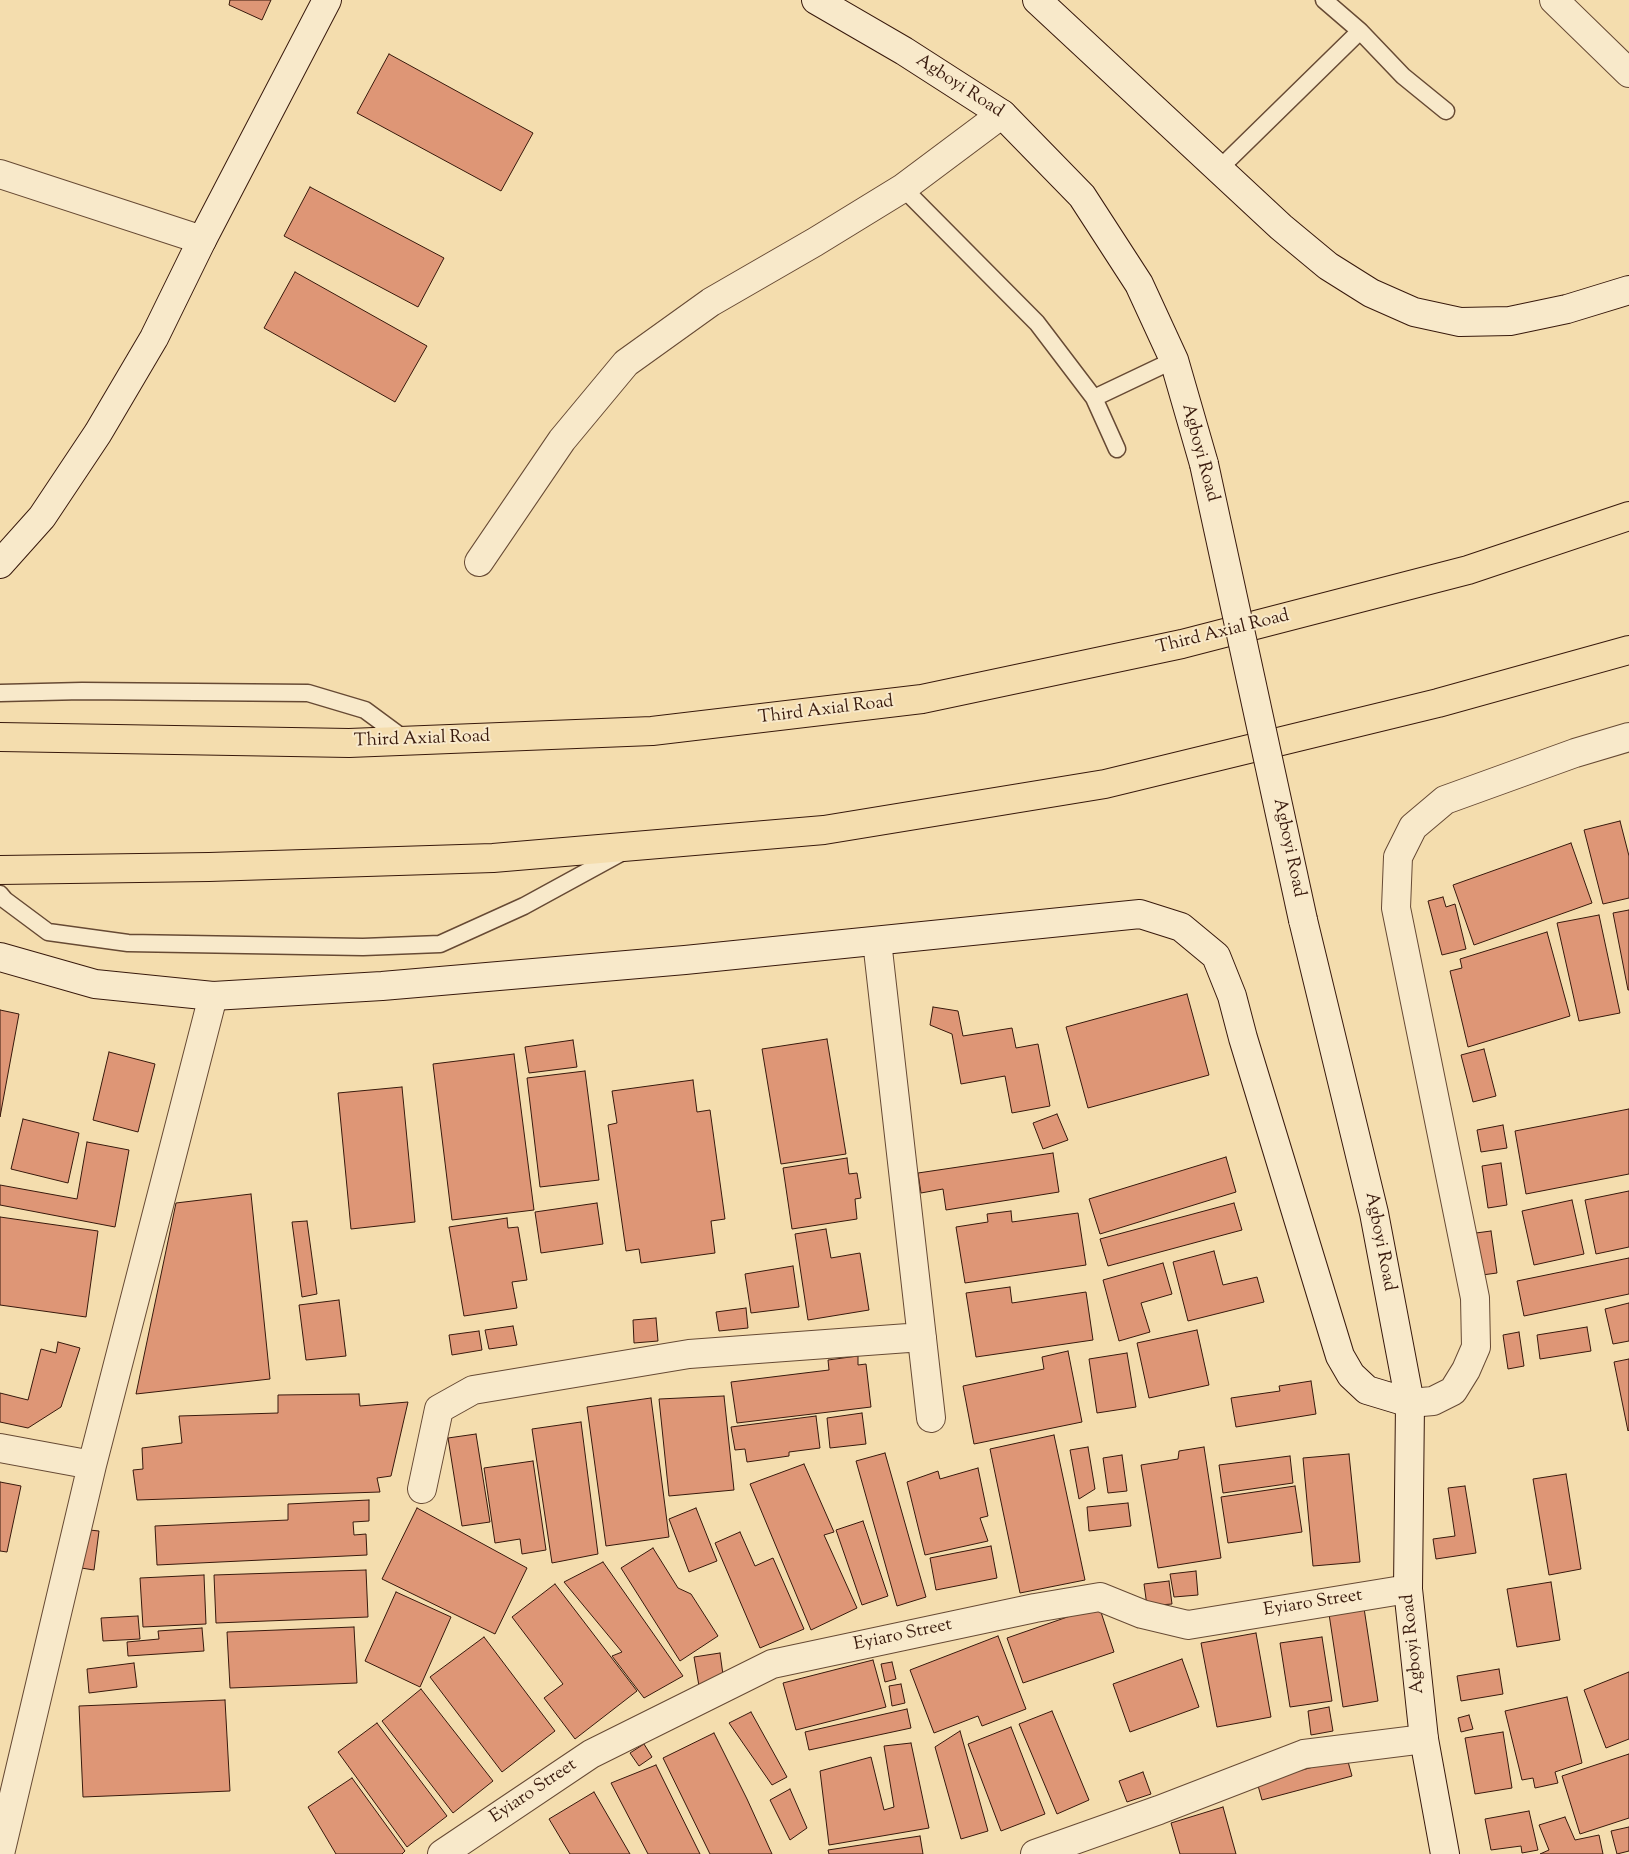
<!DOCTYPE html>
<html>
<head>
<meta charset="utf-8">
<style>
  body { margin:0 }
  canvas { display:block; background:#f4ddae }
</style>
</head>
<body>
<canvas width="1629" height="1854"></canvas>
<script>
const ctx = document.querySelector('canvas').getContext('2d');
ctx.lineJoin = 'round';
function fill(path, color) { ctx.fillStyle = color; ctx.fill(path, 'evenodd'); }
const poly = rows => new Path2D(rows.map(r => 'M' + r).join(''));
function strokePath(path, color, width, dash) { ctx.strokeStyle = color; ctx.lineWidth = width; ctx.lineCap = dash ? 'butt' : 'round'; ctx.setLineDash(dash || []); ctx.stroke(path); }
function write(font, color, halo, rows, align = 'center') {
  ctx.font = font + ' "Sorts Mill Goudy",serif'; ctx.lineWidth = 4; ctx.setLineDash([]); ctx.textBaseline = 'middle'; ctx.strokeStyle = halo; ctx.fillStyle = color; for (const [text, x, y, turn = 0] of rows) {
    ctx.save(); ctx.translate(x, y); ctx.rotate((+turn || 0) * Math.PI / 180); ctx.textAlign = isNaN(turn) ? turn : align; if (halo) ctx.strokeText(text, 0, 0); ctx.fillText(text, 0, 0); ctx.restore();
  }
}
const building = poly([
  [230,0,271,0,262,20,229,5,230,0],
  [389,54,533,133,501,191,357,113,389,54],
  [310,187,444,258,418,307,284,236,310,187],
  [295,272,427,346,395,402,264,328,295,272],
  [1620,821,1629,856,1629,898,1603,904,1584,830,1620,821],
  [1571,843,1592,903,1474,945,1453,885,1571,843],
  [1443,897,1446,907,1455,904,1466,949,1442,955,1428,901,1443,897],
  [1629,910,1629,990,1628,990,1613,913,1629,910],
  [1599,915,1620,1013,1579,1021,1557,923,1599,915],
  [1547,932,1570,1016,1468,1047,1450,971,1462,968,1460,959,1547,932],
  [1187,994,1209,1075,1088,1108,1066,1027,1187,994],
  [933,1007,958,1011,963,1036,1012,1028,1016,1048,1038,1044,1050,1106,1012,1113,1005,1076,961,1084,952,1034,930,1025,933,1007],
  [0,1010,19,1014,0,1117,0,1010],
  [827,1039,846,1154,781,1164,762,1049,827,1039],
  [573,1040,577,1067,529,1073,525,1047,573,1040],
  [1484,1049,1496,1096,1473,1102,1461,1055,1484,1049],
  [109,1052,155,1064,138,1132,93,1120,109,1052],
  [514,1054,534,1210,452,1220,433,1064,514,1054],
  [585,1071,599,1180,540,1187,527,1078,585,1071],
  [693,1080,697,1112,710,1110,725,1219,711,1221,715,1253,641,1263,639,1249,626,1251,608,1125,617,1123,612,1091,693,1080],
  [402,1087,415,1222,351,1229,338,1093,402,1087],
  [1629,1109,1629,1174,1526,1194,1515,1131,1629,1109],
  [1057,1114,1068,1140,1043,1149,1033,1123,1057,1114],
  [23,1119,79,1133,68,1183,11,1169,23,1119],
  [1503,1125,1507,1148,1481,1152,1477,1130,1503,1125],
  [87,1142,129,1150,115,1227,0,1205,0,1185,77,1199,87,1142],
  [1053,1153,1059,1192,946,1210,943,1189,921,1193,918,1173,1053,1153],
  [1226,1157,1236,1192,1100,1234,1089,1199,1226,1157],
  [847,1158,849,1174,857,1173,861,1198,855,1199,857,1219,792,1229,783,1168,847,1158],
  [1501,1163,1507,1205,1488,1208,1482,1166,1501,1163],
  [1629,1191,1629,1247,1596,1254,1585,1200,1629,1191],
  [251,1194,270,1379,136,1394,176,1203,251,1194],
  [1572,1200,1584,1254,1534,1265,1522,1211,1572,1200],
  [597,1203,603,1244,541,1253,535,1212,597,1203],
  [1234,1203,1242,1230,1108,1266,1100,1239,1234,1203],
  [1011,1211,1012,1222,1078,1213,1086,1265,965,1283,956,1227,988,1222,987,1214,1011,1211],
  [0,1217,98,1231,86,1317,0,1305,0,1217],
  [507,1218,508,1228,518,1227,527,1280,512,1282,517,1308,464,1316,449,1227,507,1218],
  [307,1221,317,1294,302,1297,292,1222,307,1221],
  [826,1229,831,1258,860,1253,869,1310,808,1320,795,1234,826,1229],
  [1491,1231,1497,1273,1482,1275,1476,1233,1491,1231],
  [1214,1251,1223,1285,1257,1277,1264,1302,1188,1321,1173,1262,1214,1251],
  [1629,1258,1629,1294,1524,1316,1517,1281,1629,1258],
  [1163,1263,1172,1294,1141,1303,1150,1332,1119,1341,1103,1280,1163,1263],
  [793,1266,799,1307,751,1313,745,1274,793,1266],
  [1010,1287,1012,1303,1086,1292,1093,1340,976,1357,966,1293,1010,1287],
  [339,1300,346,1356,306,1360,299,1305,339,1300],
  [1629,1303,1629,1341,1613,1344,1605,1309,1629,1303],
  [746,1308,748,1328,719,1331,716,1312,746,1308],
  [656,1318,658,1341,634,1343,633,1320,656,1318],
  [513,1326,517,1345,489,1349,485,1330,513,1326],
  [1587,1327,1591,1351,1540,1359,1537,1335,1587,1327],
  [1197,1330,1209,1385,1149,1398,1137,1343,1197,1330],
  [479,1331,482,1350,452,1355,449,1335,479,1331],
  [1519,1332,1524,1366,1508,1369,1503,1335,1519,1332],
  [58,1342,80,1348,61,1407,28,1428,0,1422,0,1393,28,1400,41,1349,56,1353,58,1342],
  [1068,1351,1082,1422,974,1444,963,1386,1044,1369,1042,1357,1068,1351],
  [1127,1353,1136,1407,1097,1413,1089,1359,1127,1353],
  [858,1356,858,1365,866,1364,871,1407,737,1423,731,1382,829,1370,828,1360,858,1356],
  [1629,1359,1629,1430,1628,1431,1614,1362,1629,1359],
  [1311,1381,1316,1414,1236,1427,1231,1398,1280,1391,1279,1386,1311,1381],
  [359,1394,360,1406,408,1402,391,1476,377,1478,380,1492,137,1500,133,1470,143,1469,142,1448,182,1443,179,1416,278,1413,278,1395,359,1394],
  [724,1396,734,1490,669,1496,659,1399,724,1396],
  [651,1398,669,1537,606,1546,587,1407,651,1398],
  [862,1413,866,1444,830,1448,827,1418,862,1413],
  [816,1416,820,1448,789,1452,789,1456,747,1462,745,1449,735,1450,731,1427,816,1416],
  [581,1422,598,1554,552,1563,532,1429,581,1422],
  [476,1434,490,1522,462,1526,448,1438,476,1434],
  [1054,1435,1085,1580,1020,1593,990,1449,1054,1435],
  [1088,1447,1095,1489,1079,1499,1070,1450,1088,1447],
  [1204,1447,1221,1558,1158,1568,1141,1465,1178,1459,1179,1451,1204,1447],
  [885,1453,926,1597,897,1606,856,1461,885,1453],
  [1349,1454,1360,1562,1313,1566,1303,1458,1349,1454],
  [1122,1455,1127,1491,1108,1493,1103,1458,1122,1455],
  [1290,1456,1293,1483,1223,1493,1219,1465,1290,1456],
  [533,1461,546,1550,522,1554,520,1539,495,1543,484,1468,533,1461],
  [804,1464,834,1532,824,1535,857,1608,811,1630,750,1484,804,1464],
  [978,1468,988,1516,980,1518,988,1541,925,1555,907,1482,938,1471,940,1479,978,1468],
  [1566,1474,1581,1569,1549,1575,1533,1479,1566,1474],
  [0,1482,21,1486,7,1552,0,1551,0,1482],
  [1295,1486,1302,1532,1228,1543,1221,1497,1295,1486],
  [1465,1486,1476,1553,1436,1559,1433,1539,1455,1536,1448,1488,1465,1486],
  [369,1500,369,1521,353,1522,354,1535,366,1534,367,1555,157,1565,155,1526,288,1520,288,1504,369,1500],
  [1128,1503,1131,1526,1089,1531,1087,1507,1128,1503],
  [417,1508,527,1568,495,1634,382,1579,417,1508],
  [696,1508,717,1561,689,1572,669,1519,696,1508],
  [863,1521,888,1596,862,1605,836,1530,863,1521],
  [80,1529,99,1531,94,1570,75,1567,80,1529],
  [740,1532,755,1566,773,1558,804,1629,760,1648,715,1543,740,1532],
  [991,1546,997,1578,936,1590,930,1558,991,1546],
  [653,1548,678,1588,691,1594,718,1636,680,1661,621,1568,653,1548],
  [603,1562,683,1676,644,1698,612,1656,622,1652,564,1582,603,1562],
  [366,1570,368,1617,216,1623,214,1575,366,1570],
  [1196,1571,1198,1595,1174,1597,1170,1574,1196,1571],
  [204,1575,206,1624,143,1627,140,1578,204,1575],
  [1169,1581,1172,1604,1147,1606,1144,1584,1169,1581],
  [1551,1582,1560,1640,1517,1647,1507,1589,1551,1582],
  [555,1584,637,1691,575,1739,544,1698,563,1684,512,1617,555,1584],
  [396,1592,451,1617,420,1687,365,1661,396,1592],
  [1099,1606,1114,1652,1023,1683,1007,1638,1099,1606],
  [1364,1608,1378,1701,1343,1707,1329,1614,1364,1608],
  [138,1616,140,1639,103,1641,101,1618,138,1616],
  [354,1627,357,1683,230,1688,227,1632,354,1627],
  [202,1628,204,1651,128,1656,127,1642,159,1639,158,1631,202,1628],
  [1256,1633,1271,1717,1217,1727,1201,1643,1256,1633],
  [998,1636,1026,1709,982,1726,978,1716,934,1733,910,1670,998,1636],
  [484,1637,555,1731,502,1772,430,1677,484,1637],
  [1322,1637,1332,1701,1290,1707,1280,1643,1322,1637],
  [720,1653,724,1682,699,1686,694,1657,720,1653],
  [1182,1659,1199,1707,1130,1732,1113,1684,1182,1659],
  [873,1660,886,1707,796,1730,783,1683,873,1660],
  [892,1662,896,1679,885,1682,881,1664,892,1662],
  [134,1663,137,1687,89,1693,87,1669,134,1663],
  [1499,1669,1503,1694,1461,1701,1457,1676,1499,1669],
  [1629,1672,1629,1739,1606,1748,1584,1690,1629,1672],
  [901,1684,905,1703,892,1706,889,1686,901,1684],
  [421,1689,493,1781,453,1813,382,1721,421,1689],
  [1567,1697,1582,1763,1555,1772,1558,1783,1535,1788,1533,1778,1522,1780,1505,1711,1567,1697],
  [225,1700,230,1791,83,1797,79,1706,225,1700],
  [1329,1707,1333,1731,1311,1735,1308,1711,1329,1707],
  [907,1709,911,1728,809,1750,805,1732,907,1709],
  [1052,1711,1089,1800,1057,1814,1019,1724,1052,1711],
  [751,1712,787,1777,772,1785,729,1723,751,1712],
  [1469,1715,1473,1729,1461,1732,1458,1718,1469,1715],
  [377,1723,447,1816,407,1847,338,1752,377,1723],
  [1011,1727,1045,1814,1001,1831,968,1744,1011,1727],
  [960,1731,988,1831,961,1839,935,1747,960,1731],
  [1503,1732,1512,1788,1475,1794,1465,1738,1503,1732],
  [714,1733,747,1799,772,1854,710,1854,663,1758,714,1733],
  [911,1743,929,1828,829,1845,820,1771,871,1757,884,1810,894,1807,884,1746,911,1743],
  [644,1744,652,1757,639,1766,630,1753,644,1744],
  [1629,1754,1629,1818,1580,1834,1562,1776,1629,1754],
  [1347,1758,1352,1776,1262,1800,1257,1782,1347,1758],
  [656,1765,700,1854,648,1854,611,1783,656,1765],
  [1143,1772,1151,1794,1127,1802,1119,1781,1143,1772],
  [352,1778,405,1851,402,1854,336,1854,308,1807,352,1778],
  [790,1789,807,1828,790,1840,770,1800,790,1789],
  [594,1792,630,1854,570,1854,549,1819,594,1792],
  [1223,1807,1236,1854,1180,1854,1171,1823,1223,1807],
  [1529,1811,1538,1850,1522,1853,1521,1846,1491,1850,1485,1819,1529,1811],
  [1565,1817,1575,1840,1599,1835,1603,1854,1540,1854,1549,1850,1539,1825,1565,1817],
  [1629,1827,1629,1851,1617,1854,1611,1831,1629,1827],
  [920,1836,923,1854,829,1854,828,1850,920,1836]
]);
const lane = poly([
  [1324,0,1360,31],
  [1219,169,1360,31,1403,76,1446,111],
  [903,188,1037,323,1094,398,1117,449],
  [1094,398,1174,360],
  [0,693,82,691,308,693,365,710,407,741],
  [0,894,5,900,48,932,128,943,363,947,440,944,524,906,621,853]
]);
const street = poly([
  [1554,0,1629,73],
  [0,174,202,240],
  [479,562,562,440,626,363,711,302,815,242,903,188,1002,114],
  [877,941,931,1418],
  [1410,1403,1433,1401,1453,1391,1466,1370,1476,1347,1475,1298,1396,908,1398,857,1413,827,1445,800,1575,753,1629,737],
  [0,1448,92,1465],
  [422,1489,439,1409,473,1390,689,1354,922,1337],
  [0,1854,92,1465,213,996],
  [442,1854,591,1754,772,1664,1035,1608,1100,1597,1142,1614,1188,1625,1408,1589],
  [1035,1854,1159,1810,1304,1754,1424,1739]
]);
const secondary = poly([
  [816,0,904,51,1002,114,1082,196,1139,284,1174,360,1204,464],
  [1037,0,1281,227,1328,266,1371,293,1414,312,1460,322,1510,321,1567,309,1629,290],
  [0,564,42,517,98,433,154,338,202,240,327,0],
  [1303,920,1374,1213,1410,1403,1408,1589,1424,1739,1445,1854],
  [0,957,95,984,213,996,382,986,685,960,1140,914,1181,927,1216,956,1232,996,1243,1038,1340,1356,1351,1375,1367,1390,1410,1403]
]);
const highway = poly([
  [0,737,349,743,652,731,922,699,1182,644,1468,570,1629,516],
  [0,870,209,867,493,858,824,830,1105,784,1438,703,1629,650]
]);
const secondaryBridge = poly([
  [1204,464,1303,920]
]);
const streetNames = [
  ["Agboyi Road",959,87,33],
  ["Agboyi Road",1199,453,75],
  ["Third Axial Road",1223,633,-14],
  ["Third Axial Road",826,711,-7],
  ["Third Axial Road",422,740,-2],
  ["Agboyi Road",1288,848,78],
  ["Agboyi Road",1379,1242,79],
  ["Eyiaro Street",1313,1604,-9],
  ["Eyiaro Street",903,1636,-12],
  ["Agboyi Road",1414,1644,-96],
  ["Eyiaro Street",534,1792,-34]
];
fill(building, '#de9676');
strokePath(building, '#38190c', 1);
strokePath(lane, '#674a34', 19);
strokePath(street, '#674a34', 30);
strokePath(secondary, '#38190c', 30);
strokePath(highway, '#38190c', 30);
strokePath(lane, '#f8e9ca', 16);
strokePath(street, '#f8e9ca', 28);
strokePath(secondary, '#f8e9ca', 28);
strokePath(highway, '#f4ddae', 28);
strokePath(secondaryBridge, '#38190c', 30, []);
strokePath(secondaryBridge, '#f8e9ca', 28);
write('18px', '#38190c', '#f8e9ca', streetNames);
</script>
</body>
</html>
